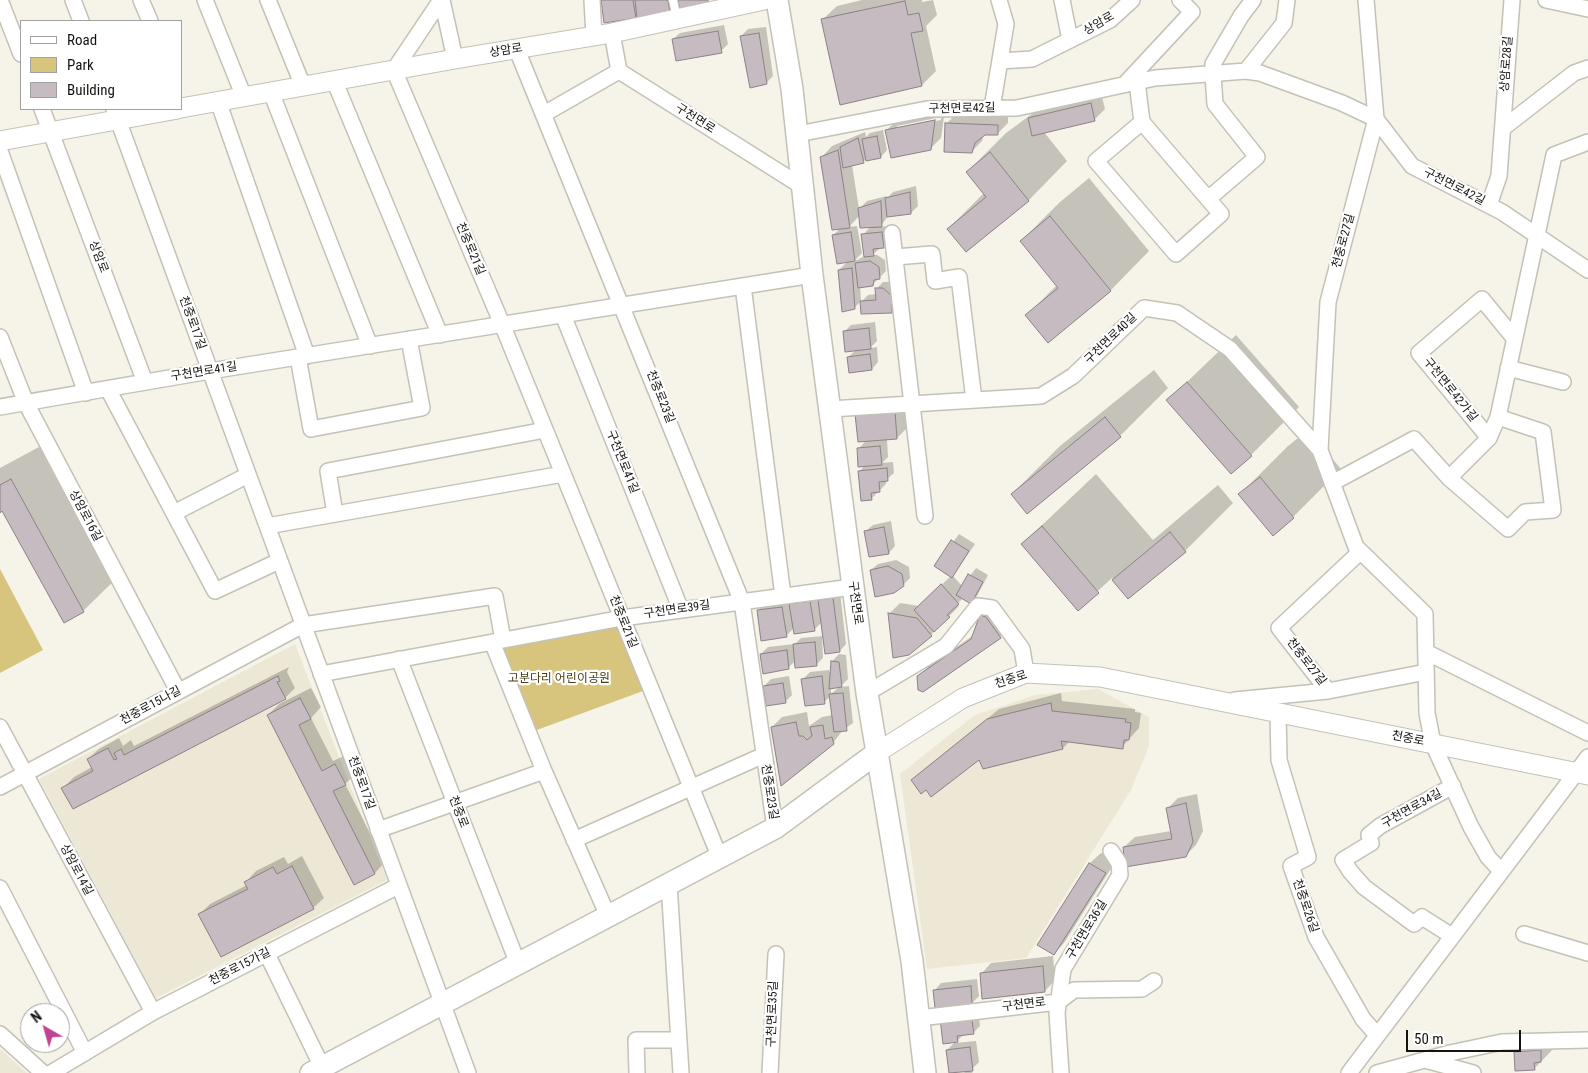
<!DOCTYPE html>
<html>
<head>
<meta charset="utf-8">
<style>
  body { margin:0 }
  #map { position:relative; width:1588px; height:1073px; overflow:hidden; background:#f6f3e8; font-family:"Roboto Condensed",sans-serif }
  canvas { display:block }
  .legend { position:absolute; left:20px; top:20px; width:162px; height:90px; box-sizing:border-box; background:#fff; border:1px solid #a1a19f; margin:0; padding:6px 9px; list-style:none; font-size:15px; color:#14130f }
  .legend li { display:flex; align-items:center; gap:10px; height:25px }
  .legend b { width:25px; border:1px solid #a1a19f }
  .north { position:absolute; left:20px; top:1003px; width:50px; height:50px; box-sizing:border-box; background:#fff; border:1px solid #a1a19f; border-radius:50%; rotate:322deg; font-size:14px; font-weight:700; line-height:20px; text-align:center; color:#14130f }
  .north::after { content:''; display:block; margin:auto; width:18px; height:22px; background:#bf4392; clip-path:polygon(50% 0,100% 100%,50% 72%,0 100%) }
  .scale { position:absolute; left:1406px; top:1030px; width:115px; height:22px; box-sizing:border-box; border:2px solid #14130f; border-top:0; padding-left:6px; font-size:15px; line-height:18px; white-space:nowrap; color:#14130f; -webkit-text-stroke:4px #fff; paint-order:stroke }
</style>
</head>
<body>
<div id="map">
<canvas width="1588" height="1073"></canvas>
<ul class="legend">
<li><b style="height:6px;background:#fff"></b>Road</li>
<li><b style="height:14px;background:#d7c57e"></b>Park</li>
<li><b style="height:14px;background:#c6bbc1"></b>Building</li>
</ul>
<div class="north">N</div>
<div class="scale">50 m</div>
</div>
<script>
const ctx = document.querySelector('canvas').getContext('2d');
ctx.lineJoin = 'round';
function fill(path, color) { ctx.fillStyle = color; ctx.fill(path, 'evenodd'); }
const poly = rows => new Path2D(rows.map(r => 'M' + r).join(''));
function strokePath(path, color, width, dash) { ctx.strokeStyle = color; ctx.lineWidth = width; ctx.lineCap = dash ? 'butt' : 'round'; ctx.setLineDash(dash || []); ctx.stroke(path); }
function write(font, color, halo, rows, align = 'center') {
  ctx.font = font + ' "Roboto Condensed","Noto Sans KR",sans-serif'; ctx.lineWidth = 4.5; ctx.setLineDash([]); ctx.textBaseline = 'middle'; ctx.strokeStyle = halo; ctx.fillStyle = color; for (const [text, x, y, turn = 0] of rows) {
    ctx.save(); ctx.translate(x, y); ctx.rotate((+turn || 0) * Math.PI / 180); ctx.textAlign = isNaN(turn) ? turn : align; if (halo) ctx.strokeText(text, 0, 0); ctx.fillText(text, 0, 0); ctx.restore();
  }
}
const built = poly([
  [295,644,387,880,156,998,39,779],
  [1098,689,1149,717,1149,746,1131,790,1026,958,927,969,900,774,975,715,1035,695],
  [0,1049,27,1073,0,1073]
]);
const green = poly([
  [0,569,43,650,0,673],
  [618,625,643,691,534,731,502,648]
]);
const shadow = poly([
  [603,0,675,0,676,5,669,12,638,14,635,17],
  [862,0,922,0,922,2,933,0,937,15,926,26,936,71,922,85,822,20,837,6],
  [724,25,728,44,721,51,673,39,680,33],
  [766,27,773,76,766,83,741,36,748,29],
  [1101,93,1105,109,1094,120,1044,132,1067,161,1029,200,966,250,948,229,984,193,967,172,1006,133,1040,108],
  [945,110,941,138,930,149,887,130,897,120],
  [941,117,941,120,897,129,897,126],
  [957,113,1008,115,1008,123,997,134,984,134,982,141,971,152,946,124],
  [883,130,887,150,881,157,867,158,863,162,852,165,859,209,867,201,887,196,887,198,893,192,916,186,918,206,911,213,888,216,880,227,888,226,890,240,872,255,877,255,885,260,886,271,872,285,860,286,861,301,854,308,839,270,848,261,833,235,841,228,822,157,832,146,865,132,866,137,870,133],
  [860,215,871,226,863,235,865,256,853,262,862,253,857,226,849,227],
  [1089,178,1149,251,1111,290,1048,341,1027,315,1057,285,1021,241,1060,202],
  [883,282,890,282,899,305,892,311,861,302,868,295,877,294,876,289],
  [875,322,877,341,870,348,877,347,878,362,872,369,848,357,856,350,844,332,851,325],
  [1236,335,1299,407,1251,455,1168,400],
  [1154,370,1168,388,1120,436,1012,494,1060,446],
  [905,401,908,427,897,438,887,439,888,457,882,463,893,462,894,473,886,480,886,484,871,499,859,472,865,465,858,449],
  [1308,430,1341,469,1293,517,1240,494,1288,446],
  [50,441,122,573,83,611,3,510,0,511,0,468],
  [1096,474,1153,540,1218,485,1233,503,1185,551,1128,598,1112,578,1078,609,1022,544],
  [891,521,895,546,889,553,866,531,873,525],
  [959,534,975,544,953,576,962,586,976,568,988,575,977,596,971,602,963,598,957,604,959,606,931,635,889,614,900,603,919,606,951,576,936,566],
  [896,560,909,567,910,578,903,585,871,570,878,564],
  [840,592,846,644,840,651,822,637,823,658,817,664,796,660,788,668,761,654,768,647,795,644,801,638,824,636,822,622,814,630,794,628,786,636,758,611,765,604,789,600,789,606,797,598,816,595,818,602,826,594],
  [992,605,1010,627,1000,637,918,677,929,666,974,635,981,616],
  [839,654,846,655,848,679,840,687,849,686,853,723,843,730,833,743,782,784,772,727,782,717,807,712,809,726,822,717,833,715,831,696,824,702,803,679,810,672,829,670,831,676,832,661],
  [839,687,831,694,831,688],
  [289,667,287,672,295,688,285,698,63,788,74,777,92,767,88,759,99,749,119,738,123,746,131,740,134,746],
  [789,676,792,695,785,702,764,686,771,679],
  [311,688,321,707,311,718,333,761,346,755,356,774,345,784,385,862,375,873,355,883,268,715,279,704],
  [1061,693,1062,701,1135,709,1135,712,1141,713,1139,728,1122,747,1070,741,1063,748,984,768,979,758,926,788,912,781,999,709],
  [1197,794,1203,831,1196,845,1185,856,1124,847,1135,837,1171,831,1167,809,1178,798],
  [1101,853,1115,862,1064,943,1054,954,1039,944,1090,863],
  [302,856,324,898,313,908,200,914,210,904,247,885,246,882,256,871,284,857,288,864],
  [1053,956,1055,980,1045,991,983,997,981,974,991,963],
  [977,979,979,996,972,1003,935,990,941,983],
  [978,1008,980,1026,973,1033,964,1034,955,1043,976,1041,979,1062,970,1071,973,1073,964,1073,967,1070,947,1050,956,1041,944,1042],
  [1530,1038,1555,1047,1534,1069,1516,1052]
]);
const building = poly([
  [601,0,633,0,636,18,604,23,601,0],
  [635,0,668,0,670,13,637,18,635,0],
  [678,0,708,0,709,6,680,11,678,0],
  [905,1,908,15,919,13,923,31,911,33,922,86,840,105,821,19,905,1],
  [718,31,722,53,676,61,672,39,718,31],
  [759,33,767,84,750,88,740,36,759,33],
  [1091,103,1095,121,1032,136,1028,118,1091,103],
  [935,120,931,150,891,158,885,130,935,120],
  [945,123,998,125,998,135,985,135,975,143,972,153,944,152,945,123],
  [877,136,881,158,866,161,862,139,877,136],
  [858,138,864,163,843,168,840,147,858,138],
  [838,150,850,228,832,230,820,157,838,150],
  [990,152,1029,201,966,252,947,229,986,197,966,172,990,152],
  [910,192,911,214,887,217,885,198,910,192],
  [881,201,882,227,860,228,858,208,881,201],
  [1050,216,1111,291,1048,343,1025,315,1058,288,1020,241,1050,216],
  [851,232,855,261,837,264,832,235,851,232],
  [882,232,884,248,873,249,874,256,864,257,861,234,882,232],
  [870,261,879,267,880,279,874,280,873,286,858,288,855,263,870,261],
  [852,268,855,309,842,312,838,270,852,268],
  [875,288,883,288,892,296,892,313,861,314,860,301,876,300,875,288],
  [869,328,871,349,845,352,843,331,869,328],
  [870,354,872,370,849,373,847,357,870,354],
  [1187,382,1252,456,1231,474,1166,400,1187,382],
  [895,411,897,439,858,442,855,414,895,411],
  [1105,417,1121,437,1027,514,1011,494,1105,417],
  [880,446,882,465,858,467,857,448,880,446],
  [887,468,888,481,879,482,880,492,871,493,872,500,861,501,858,471,887,468],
  [1260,477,1294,518,1273,536,1238,494,1260,477],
  [11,479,84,612,64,623,2,511,0,513,0,485,11,479],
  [1042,526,1099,593,1078,611,1021,544,1042,526],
  [884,527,889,554,869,557,864,531,884,527],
  [1170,532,1186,552,1128,599,1112,580,1170,532],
  [951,540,969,551,952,578,934,566,951,540],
  [888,566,902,574,904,586,894,593,875,597,870,570,888,566],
  [968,574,983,582,971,604,956,595,968,574],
  [941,584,959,604,947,615,950,617,934,632,914,610,941,584],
  [833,598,840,652,825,654,818,600,833,598],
  [810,601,815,631,794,634,789,604,810,601],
  [782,607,787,637,761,641,757,610,782,607],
  [888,613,917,618,932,636,909,655,893,658,888,613],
  [980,615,986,617,1001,638,923,692,918,690,917,676,971,639,980,615],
  [815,642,817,666,795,668,793,644,815,642],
  [787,650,789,669,763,674,760,654,787,650],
  [831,661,839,662,842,687,829,689,831,661],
  [278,676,280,681,277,682,286,699,73,809,61,788,93,771,87,759,108,748,114,760,117,759,114,753,121,749,124,755,278,676],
  [822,676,825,704,805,706,801,679,822,676],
  [783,683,786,703,766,706,763,686,783,683],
  [843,693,847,731,834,732,829,694,843,693],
  [300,698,311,719,299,725,322,771,335,764,346,785,333,791,375,874,354,885,267,715,300,698],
  [1051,703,1052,711,1126,719,1125,722,1131,723,1129,740,1124,740,1123,749,1061,741,1063,749,983,769,979,760,931,797,926,790,921,794,911,780,987,719,1051,703],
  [796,722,799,736,803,736,807,740,812,736,810,727,823,725,825,739,832,737,834,744,781,786,771,727,796,722],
  [1186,803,1193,842,1186,857,1125,867,1123,847,1172,839,1166,808,1186,803],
  [1089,863,1106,873,1054,955,1037,945,1089,863],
  [292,866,314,909,221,957,198,914,248,889,244,882,273,867,277,874,292,866],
  [1043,966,1045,992,982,999,980,973,1043,966],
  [971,986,972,1004,935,1008,933,990,971,986],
  [971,1014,974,1034,957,1036,958,1042,943,1044,940,1018,971,1014],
  [970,1047,973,1071,949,1073,946,1050,970,1047],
  [1541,1050,1541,1062,1534,1063,1535,1070,1515,1071,1514,1052,1541,1050]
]);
const service = poly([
  [673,0,677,19]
]);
const minor = poly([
  [0,0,21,54],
  [73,0,81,21],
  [141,0,150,21],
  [205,0,244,97],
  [268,0,303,86],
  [441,0,394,70,502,324,720,858],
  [442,0,455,59],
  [592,0,594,36],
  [1062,0,1070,40],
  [1366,0,1376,119,1328,302,1320,450,1356,547,1425,614,1427,713,1433,744,1471,827,1488,857,1501,871],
  [1546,0,1588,9],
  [612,33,619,71,803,187],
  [517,50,742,602,775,828],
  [1000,61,1032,59,1110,20,1132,0],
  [1246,71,1284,23,1287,0],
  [334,80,440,335],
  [1137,82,1142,122,1221,214,1176,254,1096,161,1142,122],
  [1125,84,1192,12,1180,0],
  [271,92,370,346],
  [218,101,307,356],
  [992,108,1006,24,999,0],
  [42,109,145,382],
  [114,109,468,1073],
  [544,114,619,71],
  [1503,128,1574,73,1588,68],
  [798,134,927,109,1017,108,1155,78,1246,71,1260,73,1342,103,1376,119,1412,166,1502,212,1588,270],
  [0,151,86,393],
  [1208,199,1257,157,1215,104,1213,75,1213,64,1241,16,1253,0],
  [1489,205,1499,176,1512,0],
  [892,233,925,516],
  [895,257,932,254,935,281,959,277,974,400],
  [743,286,783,596],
  [563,315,681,610],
  [0,337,26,403,178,691],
  [298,357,311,429,422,408,409,339],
  [1508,368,1563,382],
  [108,389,215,591,279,561],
  [0,407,210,371,812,275],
  [830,409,1041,396,1073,376,1144,308,1177,313,1230,349,1320,450],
  [1489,438,1419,353,1482,299,1514,338],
  [1449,478,1489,438,1498,417,1554,155,1588,142],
  [1332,483,1414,439,1449,478,1508,529,1525,512,1553,510,1543,432,1498,417],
  [174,513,248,475],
  [335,514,328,471,545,430],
  [267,526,563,474],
  [492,642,544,771,608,916],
  [1426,652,1588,733],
  [399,659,518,964],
  [321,674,622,618,852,587],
  [1328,691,1279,628,1360,552],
  [867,693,946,646,978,606,992,608,1022,649,1026,673],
  [1235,700,1328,691,1426,672],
  [1278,713,1279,760,1308,857,1291,866,1316,937,1363,1019,1377,1035],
  [0,727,153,1012],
  [0,787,303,625,495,596,503,640],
  [378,830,544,771],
  [574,840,764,755],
  [669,884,681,1073],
  [0,888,85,1053],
  [1524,934,1588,953],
  [1452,936,1422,917,1414,924,1364,887,1350,871,1343,860,1371,843,1369,835,1380,826,1453,786],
  [267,954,325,1073],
  [919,1018,1058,1002,1074,990,1142,989,1154,981],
  [0,1034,43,1073],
  [1425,1060,1473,1073],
  [51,1073,153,1012,398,886],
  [637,1073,636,1040,679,1040],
  [770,1073,776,954],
  [1061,1073,1057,1013,1063,969,1120,875,1119,863,1111,851],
  [1349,1073,1588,757],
  [1377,1073,1450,1053,1502,1042,1588,1040]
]);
const tertiary = poly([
  [181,108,455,59,612,33,764,0],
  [0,141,178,109],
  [878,752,963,698,1026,673,1100,677,1588,775]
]);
const secondary = poly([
  [777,0,792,89,812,275,867,693,912,961,925,1073],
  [311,1073,775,828,878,752]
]);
const streetNames = [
  ["상암로",1099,24,-30],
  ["상암로",506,51,-9],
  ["상암로28길",1507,64,-86],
  ["구천면로42길",962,109,-1],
  ["구천면로",695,119,32],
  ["구천면로42길",1454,187,27],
  ["천중로27길",1344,241,-75],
  ["천중로21길",470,249,67],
  ["상암로",98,257,69],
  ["천중로17길",192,323,70],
  ["구천면로40길",1111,339,-44],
  ["구천면로41길",204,372,-9],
  ["구천면로42가길",1450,390,51],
  ["천중로23길",660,397,68],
  ["구천면로41길",622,462,68],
  ["상암로16길",85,516,62],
  ["구천면로",855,603,82],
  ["구천면로39길",677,610,-8],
  ["천중로21길",623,622,68],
  ["천중로27길",1306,662,52],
  ["천중로",1011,680,-18],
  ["천중로15나길",151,706,-28],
  ["천중로",1408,739,11],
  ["천중로17길",361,783,70],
  ["천중로23길",769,792,81],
  ["구천면로34길",1412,809,-29],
  ["천중로",458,812,69],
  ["상암로14길",76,870,62],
  ["천중로26길",1305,906,71],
  ["구천면로36길",1087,930,-59],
  ["천중로15가길",240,967,-27],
  ["구천면로",1024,1005,-7],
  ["구천면로35길",773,1014,-88]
];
const parkNames = [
  ["고분다리 어린이공원",559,679]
];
fill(built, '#ece8d5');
fill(green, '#d7c57e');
fill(shadow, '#0003');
fill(building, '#c6bbc1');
strokePath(building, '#8c8187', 1);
strokePath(service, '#c4c1b7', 10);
strokePath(minor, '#c4c1b7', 18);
strokePath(tertiary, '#c4c1b7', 21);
strokePath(secondary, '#c4c1b7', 24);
strokePath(service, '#fff', 8);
strokePath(minor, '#fff', 15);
strokePath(tertiary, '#fff', 19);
strokePath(secondary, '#fff', 21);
write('12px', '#14130f', '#fff', streetNames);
write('12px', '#473e16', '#fff', parkNames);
</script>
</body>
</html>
